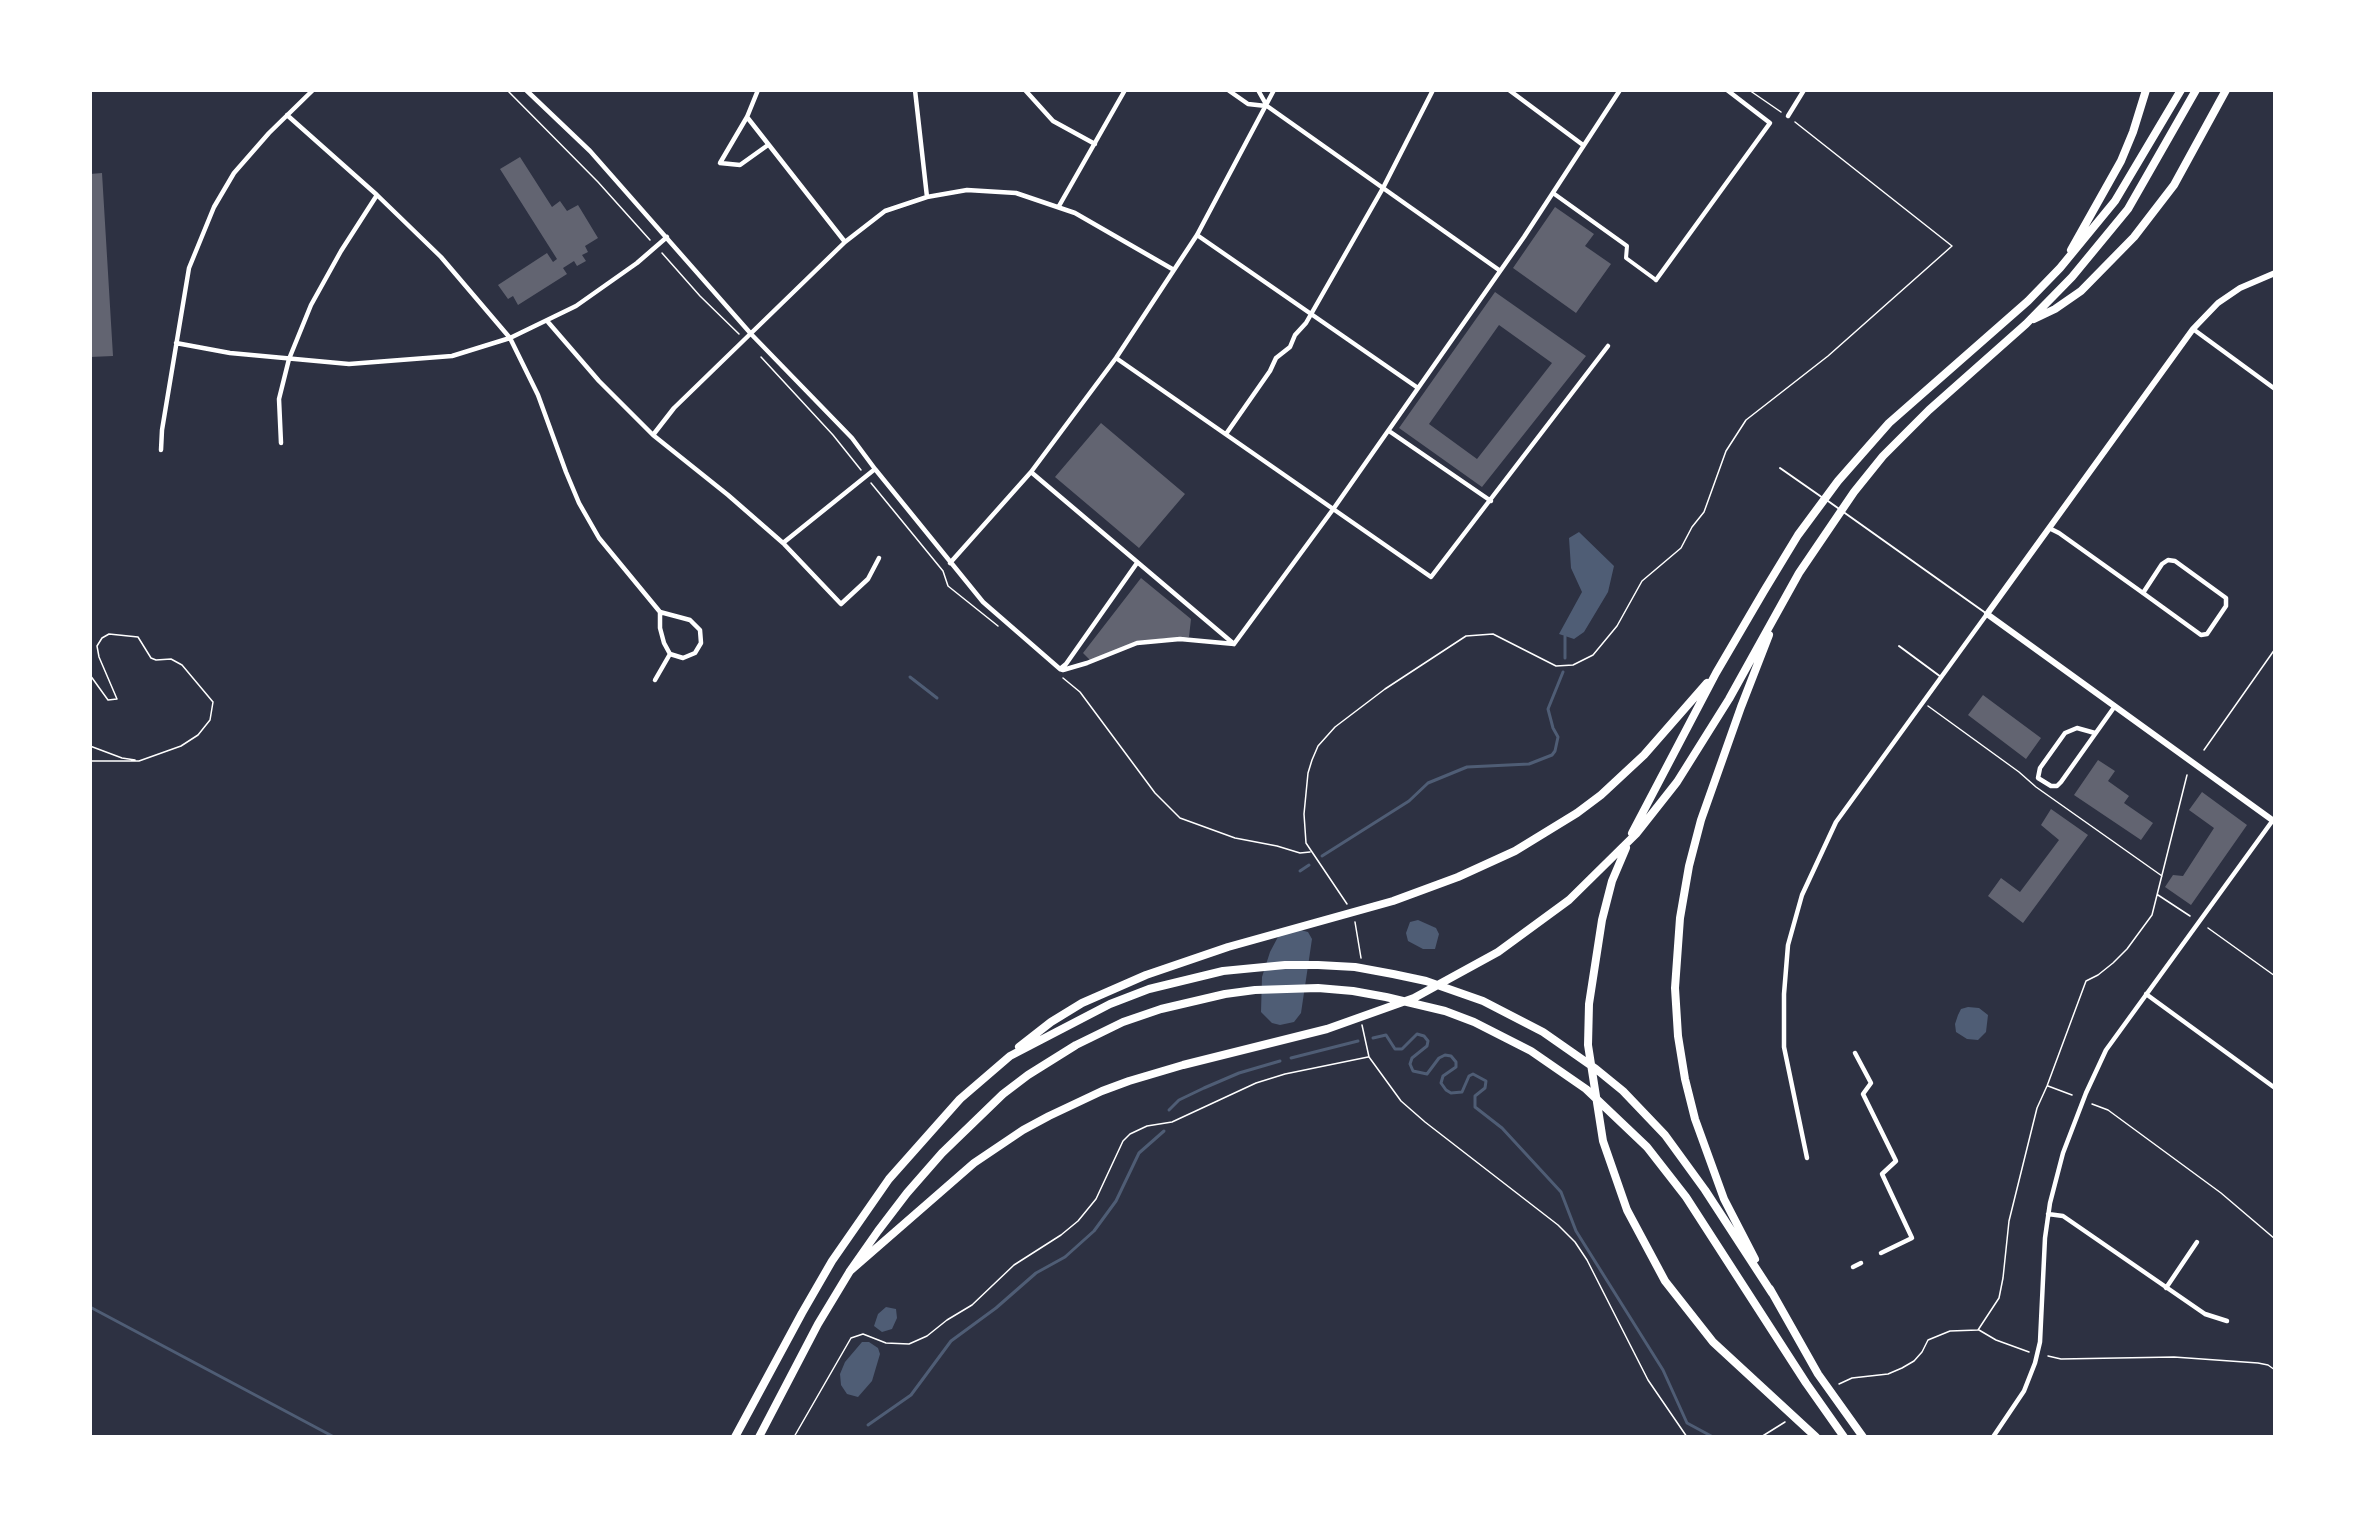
<!DOCTYPE html>
<html>
<head>
<meta charset="utf-8">
<style>
  body { margin:0 }
  #map { position:relative; width:2365px; height:1527px; overflow:hidden; background:#2d3142; font-family:"Public Sans",sans-serif }
  canvas { display:block }
  .frame { position:absolute; inset:0; border:92px solid #fff; pointer-events:none }
</style>
</head>
<body>
<div id="map">
<canvas width="2365" height="1527"></canvas>
<div class="frame"></div>
</div>
<script>
const ctx = document.querySelector('canvas').getContext('2d');
ctx.lineJoin = 'round';
function fill(path, color) { ctx.fillStyle = color; ctx.fill(path, 'evenodd'); }
const poly = rows => new Path2D(rows.map(r => 'M' + r).join(''));
function strokePath(path, color, width, dash) { ctx.strokeStyle = color; ctx.lineWidth = width; ctx.lineCap = dash ? 'butt' : 'round'; ctx.setLineDash(dash || []); ctx.stroke(path); }
const water = poly([
  [1579,532,1614,566,1608,592,1584,632,1574,639,1559,634,1582,592,1571,568,1569,538],
  [1418,920,1436,928,1439,934,1435,949,1423,949,1408,941,1406,933,1410,922],
  [1293,928,1308,932,1312,939,1301,1013,1294,1022,1280,1025,1272,1023,1261,1012,1262,977,1270,952,1279,935],
  [1968,1007,1979,1008,1988,1015,1986,1032,1978,1040,1967,1039,1956,1032,1955,1024,1958,1015,1961,1009],
  [886,1307,896,1309,897,1318,892,1329,882,1332,874,1326,878,1314],
  [862,1342,869,1342,878,1348,880,1354,872,1381,858,1397,847,1394,841,1385,840,1374,845,1362]
]);
const stream = poly([
  [1565,658,1565,636],
  [910,677,937,698],
  [1322,856,1409,801,1428,783,1467,767,1529,764,1552,755,1555,751,1558,737,1553,728,1548,709,1563,672],
  [1300,871,1309,865],
  [1373,1038,1386,1035,1395,1049,1402,1049,1417,1034,1424,1036,1428,1041,1427,1046,1412,1058,1410,1064,1413,1071,1427,1074,1439,1058,1445,1055,1451,1056,1456,1062,1456,1067,1443,1076,1441,1083,1446,1090,1451,1093,1462,1092,1469,1076,1473,1074,1486,1081,1485,1088,1475,1096,1475,1107,1502,1128,1561,1192,1576,1231,1663,1370,1687,1423,1713,1437],
  [1291,1058,1358,1041],
  [1169,1110,1179,1100,1204,1088,1239,1073,1280,1061],
  [90,1307,334,1437],
  [868,1425,911,1395,951,1341,996,1308,1036,1273,1065,1257,1094,1231,1116,1201,1139,1153,1164,1131]
]);
const building = poly([
  [520,157,552,207,560,201,567,211,578,205,598,238,585,246,588,252,582,255,586,261,577,266,574,261,563,268,567,274,518,305,513,296,508,299,498,285,547,253,553,262,557,259,500,169],
  [102,173,113,356,90,357,90,174],
  [1555,207,1594,234,1585,246,1611,264,1576,313,1513,268],
  [1495,292,1586,356,1482,487,1399,428],
  [1499,325,1552,363,1477,459,1429,424],
  [1101,423,1185,494,1139,548,1055,477],
  [1141,578,1191,619,1189,637,1180,639,1166,638,1137,643,1090,660,1083,653],
  [1983,695,2041,738,2026,759,1968,715],
  [2098,760,2115,771,2108,781,2129,796,2124,803,2153,823,2141,840,2074,795],
  [2202,792,2247,825,2191,905,2165,887,2173,875,2183,876,2214,828,2189,810],
  [2051,809,2088,835,2023,923,1988,896,2001,878,2020,892,2059,840,2041,825]
]);
const path = poly([
  [507,90,598,182,650,240],
  [1749,90,1781,112],
  [662,253,700,296,739,334],
  [761,357,833,435,861,470],
  [871,483,943,571,948,586,998,626],
  [90,675,108,700,117,699,99,657,97,646,102,638,109,634,138,637,151,658,156,660,171,659,182,665,213,702,210,720,198,735,181,746,139,761,90,761],
  [1063,678,1080,692,1155,793,1180,818,1235,838,1277,846,1300,853,1310,852],
  [1928,706,2019,772,2036,787,2162,876],
  [90,746,122,758,135,760],
  [2204,750,2275,649],
  [2158,895,2190,916],
  [1347,904,1306,843,1304,814,1308,773,1312,760,1318,746,1335,727,1385,689,1466,636,1493,634,1556,666,1573,665,1593,655,1617,626,1642,581,1681,548,1692,527,1704,512,1726,451,1746,420,1828,356,1952,246,1795,122],
  [1355,922,1361,958],
  [2208,928,2275,976],
  [1362,1025,1369,1057,1401,1101,1425,1122,1558,1225,1575,1242,1587,1260,1648,1380,1687,1437],
  [2048,1086,2072,1095],
  [2092,1104,2108,1110,2221,1193,2275,1239],
  [1978,1330,1999,1298,2003,1278,2009,1221,2037,1108,2047,1086,2086,981,2098,975,2113,963,2127,949,2152,915,2187,775],
  [1979,1330,1996,1340,2029,1352],
  [2048,1356,2061,1359,2174,1357,2258,1363,2268,1365,2275,1370],
  [1839,1384,1852,1378,1888,1374,1902,1368,1914,1361,1922,1352,1928,1340,1950,1331,1978,1330],
  [794,1437,851,1338,863,1334,886,1343,909,1344,927,1336,947,1320,972,1305,1014,1265,1061,1235,1078,1221,1096,1199,1123,1141,1130,1134,1147,1126,1172,1122,1256,1083,1285,1074,1368,1057],
  [1761,1437,1785,1422]
]);
const service = poly([
  [1780,468,1823,498],
  [1828,501,1987,614],
  [1899,646,1941,677]
]);
const pedestrian = poly([
  [1553,193,1627,246,1626,258,1656,280]
]);
const minor = poly([
  [526,90,590,151,752,335,852,438,875,469,983,602,1060,669],
  [758,90,747,117,720,163,740,165,768,145],
  [915,90,927,197],
  [1025,90,1053,121,1095,144],
  [1228,90,1248,104,1266,106],
  [1258,90,1267,106,1499,270],
  [1509,90,1583,145],
  [287,115,377,195,441,257,510,338,538,395,566,472,579,503,599,538,660,612,660,628,664,643,670,654,683,658,695,653,701,643,700,630,690,620,660,612],
  [1788,116,1804,90],
  [747,117,845,242],
  [1059,206,1125,90],
  [1197,235,1418,388],
  [1656,280,1770,123,1727,90],
  [548,322,599,381,653,435,728,495,783,543,841,604,868,579,879,558],
  [2193,329,2275,389],
  [176,343,230,353,349,364,452,356,510,338,576,306,637,263,667,237],
  [1116,358,1431,577,1608,346],
  [1389,431,1491,501],
  [1226,434,1270,371,1276,358,1290,347,1295,335,1306,323,1383,188,1433,90],
  [653,435,674,408,845,242,885,211,927,197,967,190,1016,193,1075,213,1174,270],
  [281,443,279,399,289,359,311,305,341,251,377,195],
  [161,450,162,430,189,268,214,207,234,173,269,133,313,90],
  [1031,472,1234,644],
  [2049,528,2059,533,2143,593,2201,635,2207,634,2226,606,2226,598,2175,561,2168,560,2162,564,2143,593],
  [783,543,875,469],
  [950,563,1031,472,1116,358,1197,235,1274,90],
  [1234,644,1334,508,1524,237,1620,90],
  [1060,669,1063,670,1087,663,1137,643,1180,639,1234,644],
  [1060,669,1066,664,1137,563],
  [655,680,670,654],
  [2095,733,2077,728,2065,733,2040,768,2038,778,2051,786,2057,786,2061,782,2115,706],
  [2146,994,2275,1088],
  [1855,1053,1871,1083,1863,1094,1896,1161,1882,1174,1912,1238,1881,1253],
  [1807,1158,1784,1047,1784,994,1788,945,1802,895,1836,822,1987,614],
  [2048,1214,2063,1216,2205,1314,2227,1321],
  [1853,1267,1861,1263],
  [2166,1288,2197,1242],
  [1993,1437,2024,1391,2035,1363,2040,1342,2045,1238,2050,1203,2063,1153,2086,1093,2106,1050,2273,820]
]);
const tertiary = poly([
  [2275,273,2240,288,2218,303,2193,329,1987,614,2275,822]
]);
const motorway = poly([
  [2071,250,2121,161,2133,132,2146,90],
  [2034,319,2055,309,2081,291,2134,237,2174,185,2226,90],
  [1632,833,1716,673,1764,591,1798,535,1838,481,1889,423,2028,301,2060,268,2115,201,2181,90],
  [1626,848,1612,881,1602,920,1589,1004,1588,1045,1603,1141,1627,1210,1665,1281,1713,1342,1816,1437],
  [1019,1047,1051,1022,1082,1003,1146,975,1228,947,1393,901,1458,877,1515,851,1577,813,1601,795,1644,755,1707,683],
  [1755,1259,1724,1199,1695,1119,1685,1079,1678,1036,1675,988,1680,918,1689,866,1701,820,1741,707,1769,635],
  [850,1271,974,1163,1023,1130,1049,1116,1102,1091,1129,1081,1183,1065,1327,1029,1414,998,1498,952,1569,900,1636,834,1677,782,1729,699,1799,573,1854,492,1883,456,1929,410,2026,324,2072,277,2128,209,2196,90],
  [1770,1289,1818,1374,1863,1437],
  [735,1437,802,1313,832,1261,889,1179,960,1099,1010,1056,1110,1004,1149,989,1223,971,1285,965,1318,965,1355,967,1393,974,1426,981,1483,1001,1543,1032,1596,1069,1623,1091,1665,1135,1705,1190,1772,1293],
  [759,1437,818,1324,850,1271,878,1231,907,1193,942,1153,1003,1094,1028,1075,1076,1045,1123,1022,1161,1009,1225,994,1255,990,1318,988,1353,991,1386,997,1445,1011,1474,1022,1531,1051,1586,1089,1647,1147,1686,1197,1806,1383,1844,1437]
]);
fill(water, '#4f5d75');
strokePath(stream, '#4f5d75', 3);
fill(building, '#626471');
strokePath(path, '#fff', 1.5);
strokePath(service, '#fff', 2);
strokePath(pedestrian, '#fff', 4);
strokePath(minor, '#fff', 4.5);
strokePath(tertiary, '#fff', 6);
strokePath(motorway, '#fff', 8);
</script>
</body>
</html>
